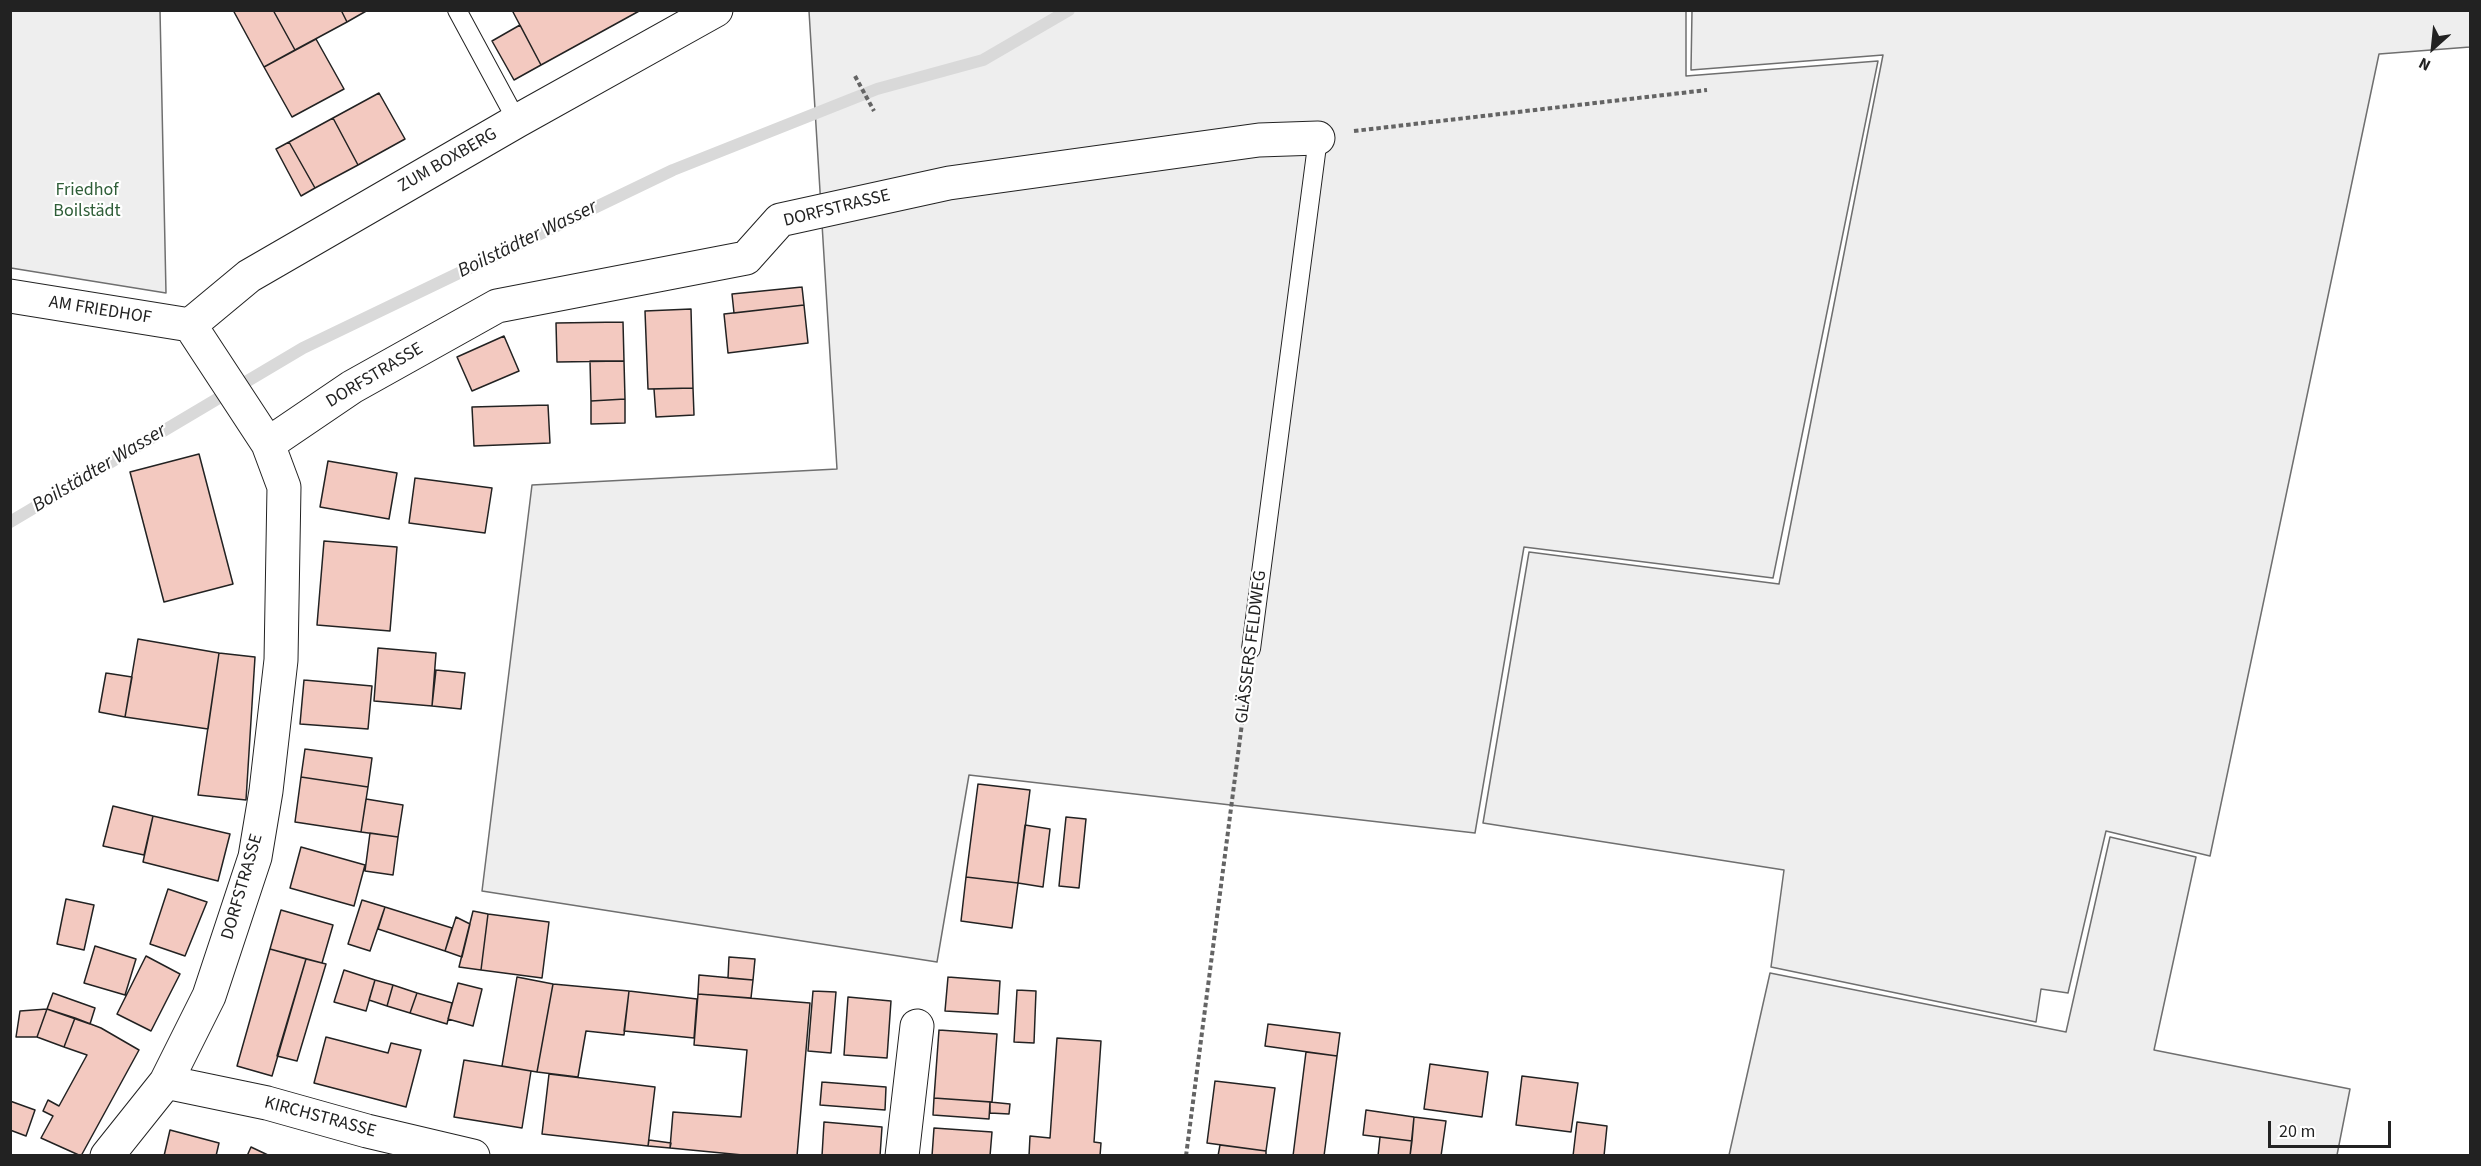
<!DOCTYPE html>
<html>
<head>
<meta charset="utf-8">
<style>
  body { margin:0 }
  #map { position:relative; width:2481px; height:1166px; overflow:hidden; background:#fff; font-family:"Source Sans 3",sans-serif }
  canvas { display:block }
  .frame { position:absolute; inset:0; border:12px solid #222; pointer-events:none }
  .north { position:absolute; left:2403px; top:18px; width:60px; height:60px; -webkit-text-stroke:4px #fff; paint-order:stroke; rotate:207deg; font-size:16px; font-weight:700; line-height:24px; text-align:center; color:#222 }
  .north::after { content:''; display:block; margin:auto; width:21px; height:27px; background:#222; clip-path:polygon(50% 0,100% 100%,50% 72%,0 100%) }
  .scale { position:absolute; left:2268px; top:1121px; width:123px; height:27px; box-sizing:border-box; border:3px solid #222; border-top:0; padding-left:8px; font-size:18px; line-height:21px; white-space:nowrap; color:#222; -webkit-text-stroke:4px #fff; paint-order:stroke }
</style>
</head>
<body>
<div id="map">
<canvas width="2481" height="1166"></canvas>
<div class="frame"></div>
<div class="north">N</div>
<div class="scale">20 m</div>
</div>
<script>
const ctx = document.querySelector('canvas').getContext('2d');
ctx.lineJoin = 'round';
function fill(path, color) { ctx.fillStyle = color; ctx.fill(path, 'evenodd'); }
const poly = rows => new Path2D(rows.map(r => 'M' + r).join(''));
function strokePath(path, color, width, dash) { ctx.strokeStyle = color; ctx.lineWidth = width; ctx.lineCap = dash ? 'butt' : 'round'; ctx.setLineDash(dash || []); ctx.stroke(path); }
function write(font, color, halo, rows, align = 'center') {
  ctx.font = font + ' "Source Sans 3",sans-serif'; ctx.lineWidth = 4.5; ctx.setLineDash([]); ctx.textBaseline = 'middle'; ctx.strokeStyle = halo; ctx.fillStyle = color; for (const [text, x, y, turn = 0] of rows) {
    ctx.save(); ctx.translate(x, y); ctx.rotate((+turn || 0) * Math.PI / 180); ctx.textAlign = isNaN(turn) ? turn : align; if (halo) ctx.strokeText(text, 0, 0); ctx.fillText(text, 0, 0); ctx.restore();
  }
}
const green = poly([
  [1686,10,1686,76,1878,61,1773,578,1524,547,1475,833,969,775,937,962,482,891,532,485,837,469,809,11,1686,10],
  [10,11,160,11,166,293,11,268,10,11],
  [1692,11,2470,11,2470,47,2379,54,2210,856,2106,831,2068,993,2041,989,2036,1022,1771,967,1784,870,1483,823,1529,552,1779,584,1883,55,1691,70,1692,11],
  [2110,837,2196,857,2154,1050,2350,1089,2337,1155,1729,1155,1770,973,2066,1032,2110,837]
]);
const stream = poly([
  [10,522,303,348,673,170,877,89,983,60,1069,10]
]);
const building = poly([
  [233,10,273,10,295,50,264,67,233,10],
  [273,10,341,10,347,22,295,50,273,10],
  [341,10,368,10,347,22,341,10],
  [516,10,641,10,541,65,513,12,516,10],
  [520,25,541,65,514,80,492,41,520,25],
  [316,39,344,89,292,117,264,67,316,39],
  [379,93,405,139,358,165,333,118,379,93],
  [333,118,358,165,315,188,289,142,333,118],
  [289,142,315,188,301,196,276,149,289,142],
  [802,287,804,305,734,313,732,294,802,287],
  [804,305,808,343,728,353,724,314,804,305],
  [691,309,693,388,648,389,645,311,691,309],
  [623,322,624,361,557,362,556,323,623,322],
  [504,336,519,371,472,391,457,357,504,336],
  [590,361,624,361,625,399,591,401,590,361],
  [693,388,694,415,656,417,654,389,693,388],
  [625,399,625,423,591,424,591,401,625,399],
  [548,405,550,443,474,446,472,407,548,405],
  [199,454,233,584,164,602,130,472,199,454],
  [328,461,397,473,389,519,320,507,328,461],
  [415,478,492,488,485,533,409,523,415,478],
  [324,541,397,547,390,631,317,625,324,541],
  [138,639,219,653,208,729,125,717,138,639],
  [378,648,436,653,432,706,374,701,378,648],
  [219,653,255,657,246,800,198,795,219,653],
  [436,670,465,673,461,709,432,706,436,670],
  [106,673,132,677,125,717,99,712,106,673],
  [304,680,372,686,368,729,300,724,304,680],
  [305,749,372,758,368,787,301,777,305,749],
  [301,777,368,787,361,832,295,822,301,777],
  [978,784,1030,790,1018,883,966,877,978,784],
  [366,799,403,805,398,837,361,832,366,799],
  [113,806,153,816,144,855,103,846,113,806],
  [153,816,230,834,218,881,143,862,153,816],
  [1066,817,1086,819,1079,888,1059,886,1066,817],
  [1025,825,1050,829,1043,887,1018,883,1025,825],
  [370,833,398,837,393,875,365,871,370,833],
  [301,847,365,865,354,906,290,888,301,847],
  [966,877,1018,883,1012,928,961,921,966,877],
  [168,889,207,902,185,956,150,944,168,889],
  [66,899,94,905,84,950,57,944,66,899],
  [362,900,385,907,370,951,348,944,362,900],
  [385,907,452,928,445,951,378,929,385,907],
  [281,910,333,925,322,963,270,949,281,910],
  [473,911,488,914,481,970,459,967,473,911],
  [488,914,549,922,542,978,481,970,488,914],
  [456,917,470,924,462,957,445,951,456,917],
  [95,946,136,959,125,995,84,983,95,946],
  [270,949,306,959,272,1076,237,1066,270,949],
  [146,956,180,974,151,1031,117,1014,146,956],
  [729,957,755,959,753,980,728,978,729,957],
  [306,959,326,964,297,1061,277,1056,306,959],
  [344,970,375,980,366,1011,334,1002,344,970],
  [699,975,753,980,751,998,698,994,699,975],
  [517,977,553,984,537,1072,502,1066,517,977],
  [948,977,1000,981,998,1014,945,1011,948,977],
  [375,980,393,985,387,1006,369,1000,375,980],
  [458,983,482,989,473,1026,448,1019,458,983],
  [553,984,629,991,624,1035,586,1031,578,1077,537,1072,553,984],
  [393,985,417,993,410,1013,387,1006,393,985],
  [1017,990,1036,991,1034,1043,1014,1042,1017,990],
  [629,991,697,999,694,1038,624,1031,629,991],
  [813,991,836,992,831,1053,808,1051,813,991],
  [53,993,95,1008,90,1024,47,1009,53,993],
  [417,993,452,1003,447,1024,410,1013,417,993],
  [698,994,810,1003,797,1156,753,1156,670,1148,673,1112,741,1117,747,1050,694,1045,698,994],
  [848,997,891,1001,887,1058,844,1055,848,997],
  [47,1009,37,1037,16,1037,20,1011,47,1009],
  [47,1009,75,1018,64,1047,37,1037,47,1009],
  [75,1018,101,1028,139,1050,81,1156,41,1138,53,1116,43,1111,48,1100,59,1106,87,1055,64,1047,75,1018],
  [1268,1024,1340,1033,1337,1056,1265,1046,1268,1024],
  [939,1030,997,1034,992,1102,934,1098,939,1030],
  [326,1037,388,1053,391,1043,421,1050,406,1107,314,1083,326,1037],
  [1057,1038,1101,1041,1094,1142,1101,1143,1100,1156,1029,1156,1030,1136,1050,1138,1057,1038],
  [1306,1052,1337,1056,1324,1156,1293,1156,1306,1052],
  [464,1060,531,1071,522,1128,454,1117,464,1060],
  [1430,1064,1488,1072,1482,1117,1424,1109,1430,1064],
  [549,1074,655,1087,648,1146,542,1134,549,1074],
  [1522,1076,1578,1083,1571,1132,1516,1125,1522,1076],
  [1215,1081,1275,1088,1266,1151,1207,1143,1215,1081],
  [822,1082,886,1087,885,1110,820,1105,822,1082],
  [934,1098,990,1102,989,1119,933,1115,934,1098],
  [10,1101,35,1110,26,1136,10,1130,10,1101],
  [990,1102,1010,1104,1009,1114,990,1113,990,1102],
  [1366,1110,1414,1117,1412,1141,1363,1135,1366,1110],
  [1414,1117,1446,1121,1441,1156,1410,1156,1414,1117],
  [824,1122,882,1127,880,1156,822,1156,824,1122],
  [1577,1122,1607,1126,1604,1156,1573,1156,1577,1122],
  [934,1128,992,1132,990,1156,932,1156,934,1128],
  [170,1130,219,1143,216,1156,164,1156,170,1130],
  [1380,1137,1412,1141,1410,1156,1378,1156,1380,1137],
  [649,1140,671,1143,670,1148,648,1146,649,1140],
  [1220,1145,1266,1151,1266,1156,1218,1156,1220,1145],
  [251,1147,270,1156,247,1156,251,1147]
]);
const path = poly([
  [855,76,874,111],
  [1354,131,1707,90],
  [1186,1156,1248,677]
]);
const lane = poly([
  [457,10,517,121],
  [1251,649,1318,138]
]);
const street = poly([
  [10,296,190,325],
  [190,325,249,276,517,121,716,10],
  [268,444,352,387,497,306,746,258,780,220,949,183,1259,140,1318,138],
  [166,1082,267,1103,367,1131,473,1156],
  [107,1156,166,1082,209,996,255,857,266,791,281,660,284,487,268,444,190,325],
  [902,1156,917,1026]
]);
const streetNames = [
  ["ZUM BOXBERG",448,161,-30],
  ["DORFSTRASSE",837,209,-14],
  ["AM FRIEDHOF",100,311,9],
  ["DORFSTRASSE",375,376,-31],
  ["GLÄSSERS FELDWEG",1252,647,-83],
  ["DORFSTRASSE",243,887,-74],
  ["KIRCHSTRASSE",320,1118,15]
];
const parkNames = [
  ["Friedhof",87,191],
  ["Boilstädt",87,212]
];
const waterNames = [
  ["Boilstädter Wasser",528,240,-26],
  ["Boilstädter Wasser",100,469,-31]
];
fill(green, '#eee');
strokePath(green, '#6f6f6f', 1.5);
strokePath(stream, '#d9d9d9', 12);
fill(building, '#f3c9c0');
strokePath(building, '#222', 1.5);
strokePath(lane, '#222', 20);
strokePath(street, '#222', 35);
strokePath(path, '#646464', 4, [4.5, 3]);
strokePath(lane, '#fff', 18);
strokePath(street, '#fff', 33);
write('18px', '#222', '#fff', streetNames);
write('18px', '#2f5e38', '#fff', parkNames);
write('italic 20px', '#222', '#fff', waterNames);
</script>
</body>
</html>
